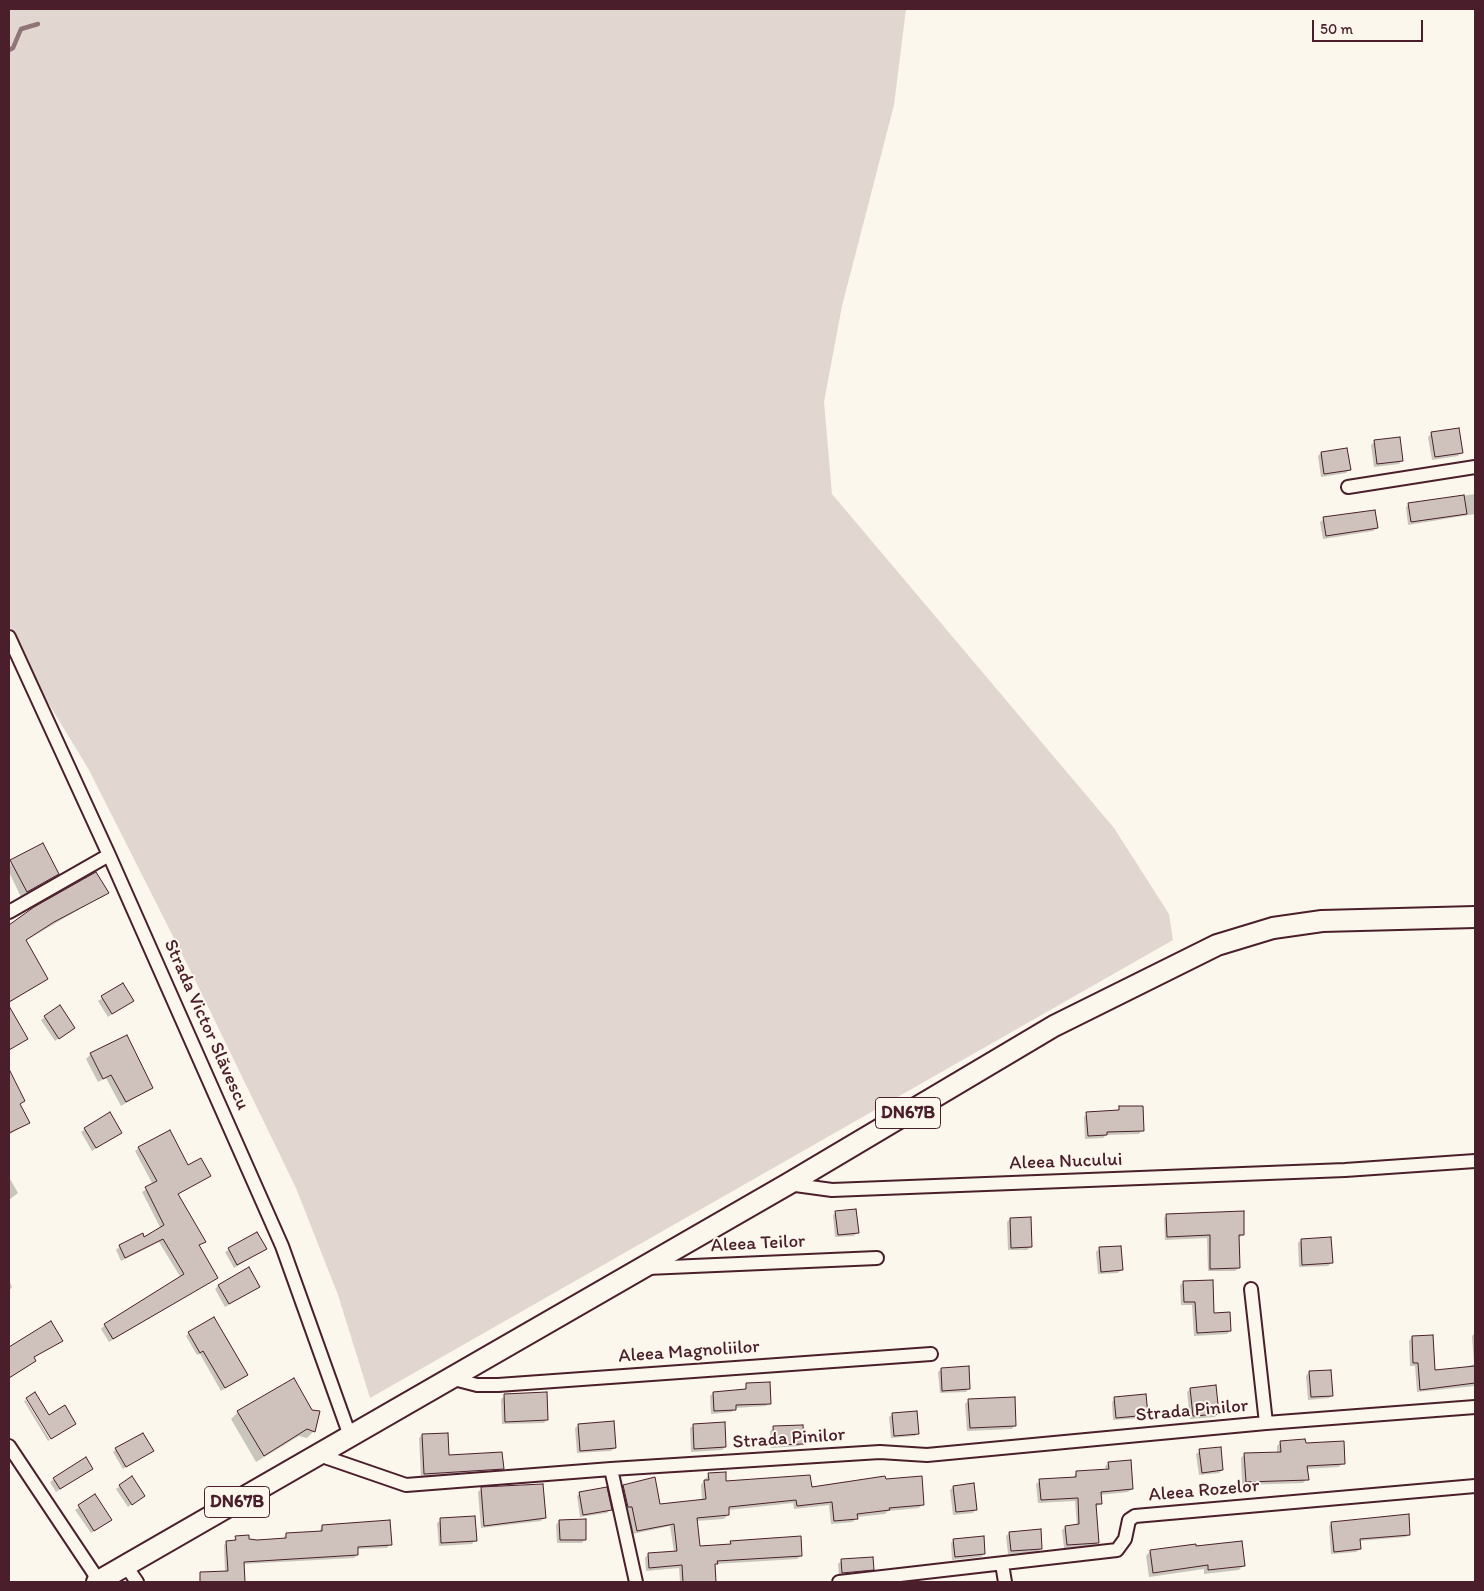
<!DOCTYPE html>
<html>
<head>
<meta charset="utf-8">
<style>
  body { margin:0 }
  #map { position:relative; width:1484px; height:1591px; overflow:hidden; background:#fbf7ec; font-family:Itim,sans-serif }
  canvas { display:block }
  .frame { position:absolute; inset:0; border:10px solid #4a1f2b; pointer-events:none }
  .scale { position:absolute; left:1312px; top:20px; width:111px; height:22px; box-sizing:border-box; border:2px solid #4a1f2b; border-top:0; padding-left:6px; font-size:15px; line-height:18px; white-space:nowrap; color:#4a1f2b; -webkit-text-stroke:4px #fbf7ec; paint-order:stroke }
</style>
</head>
<body>
<div id="map">
<canvas width="1484" height="1591"></canvas>
<div class="frame"></div>
<div class="scale">50 m</div>
</div>
<script>
const ctx = document.querySelector('canvas').getContext('2d');
ctx.lineJoin = 'round';
function fill(path, color) { ctx.fillStyle = color; ctx.fill(path, 'evenodd'); }
const poly = rows => new Path2D(rows.map(r => 'M' + r).join(''));
function strokePath(path, color, width, dash) { ctx.strokeStyle = color; ctx.lineWidth = width; ctx.lineCap = dash ? 'butt' : 'round'; ctx.setLineDash(dash || []); ctx.stroke(path); }
function write(font, color, halo, rows, align = 'center') {
  ctx.font = font + ' Itim,sans-serif'; ctx.lineWidth = 4; ctx.setLineDash([]); ctx.textBaseline = 'middle'; ctx.strokeStyle = halo; ctx.fillStyle = color; for (const [text, x, y, turn = 0] of rows) {
    ctx.save(); ctx.translate(x, y); ctx.rotate((+turn || 0) * Math.PI / 180); ctx.textAlign = isNaN(turn) ? turn : align; if (halo) ctx.strokeText(text, 0, 0); ctx.fillText(text, 0, 0); ctx.restore();
  }
}
const green = poly([
  [9,9,906,9,894,105,842,306,824,402,832,494,1114,828,1169,914,1173,940,370,1398,338,1295,296,1188,197,984,89,770,24,663,9,625]
]);
const shadow = poly([
  [1431,434,1461,452,1458,456,1432,460,1428,437],
  [1375,441,1402,460,1399,464,1374,467,1371,445],
  [1321,453,1350,469,1346,473,1321,477,1318,456],
  [1475,494,1475,514,1408,525,1406,507,1409,504],
  [1324,519,1377,528,1373,531,1323,539,1320,522],
  [11,861,57,874,21,897,9,872],
  [107,893,25,941,47,979,9,1003,9,922,12,924],
  [122,985,132,1001,108,1017,98,1001],
  [9,1006,26,1039,9,1050],
  [60,1007,74,1028,55,1041,41,1020],
  [91,1054,152,1087,121,1106,106,1078,98,1082,86,1059],
  [15,1084,23,1101,19,1105,28,1122,9,1135,9,1087],
  [1120,1108,1142,1130,1139,1134,1106,1135,1103,1138,1085,1139,1084,1117,1087,1113,1116,1111],
  [110,1114,121,1132,92,1151,81,1132],
  [139,1148,209,1175,177,1195,204,1241,198,1246,216,1278,109,1342,101,1329,105,1325,181,1278,159,1242,121,1261,116,1250,120,1246,144,1238,161,1229,142,1192,153,1185,135,1151],
  [9,1177,18,1193,9,1200],
  [836,1212,857,1232,854,1236,835,1237,833,1215],
  [1167,1215,1243,1235,1238,1238,1239,1268,1235,1271,1208,1271,1207,1238,1165,1240,1164,1218],
  [1010,1219,1031,1247,1027,1250,1008,1250,1007,1222],
  [257,1233,266,1249,234,1268,225,1252],
  [1301,1240,1331,1263,1328,1266,1299,1267,1298,1243],
  [1100,1248,1122,1269,1118,1273,1098,1274,1096,1252],
  [9,1280,12,1287,9,1291],
  [1184,1282,1230,1331,1227,1334,1194,1336,1192,1305,1181,1305,1180,1285],
  [218,1286,259,1287,225,1307,215,1289],
  [51,1323,61,1341,33,1358,35,1361,31,1364,9,1378,9,1348],
  [189,1333,246,1375,221,1391,200,1354,197,1355,186,1336],
  [1475,1333,1475,1386,1417,1392,1415,1366,1410,1366,1409,1341,1412,1337,1433,1371,1466,1367,1474,1364,1472,1336],
  [941,1369,969,1388,966,1392,940,1393,938,1372],
  [1309,1372,1332,1395,1329,1398,1308,1400,1306,1376],
  [294,1379,314,1431,307,1438,299,1436,256,1462,231,1419,238,1412],
  [747,1385,770,1403,766,1406,735,1408,732,1412,711,1414,710,1396,713,1393,744,1391],
  [1190,1389,1218,1413,1215,1417,1190,1419,1187,1392],
  [505,1396,547,1419,544,1423,502,1424,501,1399],
  [1115,1398,1147,1415,1144,1418,1113,1420,1112,1402],
  [26,1400,50,1440,48,1441,24,1401],
  [969,1400,1015,1425,1012,1429,967,1431,965,1404],
  [893,1414,918,1433,915,1436,891,1438,889,1417],
  [579,1425,615,1448,611,1451,577,1453,575,1428],
  [694,1425,725,1447,722,1450,691,1452,690,1428],
  [774,1428,802,1443,799,1446,771,1448,770,1431],
  [422,1435,448,1456,502,1469,499,1472,421,1477,419,1438],
  [1281,1442,1304,1445,1343,1463,1339,1467,1306,1469,1307,1479,1303,1483,1242,1485,1241,1458,1245,1454,1277,1453,1277,1446],
  [116,1449,152,1451,123,1469,113,1452],
  [1200,1451,1222,1470,1219,1473,1199,1475,1196,1454],
  [85,1459,88,1472,56,1492,50,1482],
  [1109,1463,1132,1489,1128,1492,1100,1495,1101,1504,1095,1507,1098,1542,1094,1546,1064,1548,1062,1530,1066,1527,1077,1526,1075,1501,1038,1503,1036,1484,1040,1481,1073,1478,1077,1472,1106,1470,1105,1466],
  [709,1474,725,1483,811,1488,885,1480,923,1504,919,1508,888,1511,885,1514,856,1517,853,1522,831,1524,829,1505,794,1509,793,1503,728,1510,728,1515,724,1519,696,1521,699,1548,728,1546,731,1543,801,1556,797,1559,715,1564,715,1582,680,1582,679,1568,646,1571,645,1558,648,1554,674,1552,670,1526,633,1534,628,1509,624,1510,620,1490,623,1486,659,1505,702,1500,701,1485],
  [120,1486,144,1496,128,1507,116,1489],
  [953,1487,976,1509,973,1513,953,1515,950,1490],
  [481,1489,545,1517,541,1521,481,1528,478,1492],
  [580,1493,610,1509,607,1513,580,1517,577,1496],
  [95,1496,107,1523,91,1533,75,1510],
  [441,1520,475,1540,472,1544,439,1546,437,1523],
  [559,1521,585,1539,582,1543,557,1543,556,1525],
  [1332,1523,1409,1534,1406,1537,1359,1541,1360,1549,1356,1552,1331,1554,1329,1526],
  [322,1526,390,1544,387,1548,356,1549,357,1555,354,1558,243,1564,244,1582,209,1582,209,1576,225,1572,224,1545,227,1542,233,1542,236,1537,248,1541,283,1539,286,1534,319,1532],
  [1010,1533,1041,1548,1038,1552,1008,1554,1006,1536],
  [954,1540,984,1554,981,1557,952,1560,951,1543],
  [1195,1547,1243,1566,1239,1570,1204,1574,1204,1569,1149,1577,1146,1556,1150,1551],
  [841,1561,873,1569,869,1573,839,1576,838,1564]
]);
const stream = poly([
  [9,50,13,48,21,29,38,24]
]);
const building = poly([
  [1459,428,1463,453,1435,457,1431,432,1459,428],
  [1400,437,1403,461,1377,464,1374,440,1400,437],
  [1347,448,1351,470,1324,474,1321,452,1347,448],
  [1464,495,1467,514,1411,522,1408,503,1464,495],
  [1375,510,1378,528,1326,536,1323,517,1375,510],
  [43,843,59,874,27,892,10,860,43,843],
  [96,872,109,893,54,922,26,940,48,979,9,1002,9,925,34,907,96,872],
  [123,983,134,1001,112,1014,101,996,123,983],
  [60,1005,75,1028,59,1039,44,1016,60,1005],
  [9,1006,28,1039,9,1050,9,1006],
  [127,1035,153,1088,126,1102,111,1075,103,1079,90,1053,127,1035],
  [9,1069,25,1101,20,1104,30,1123,9,1133,9,1069],
  [1119,1106,1143,1106,1144,1131,1107,1132,1107,1135,1088,1136,1086,1112,1119,1110,1119,1106],
  [110,1112,122,1133,96,1148,84,1128,110,1112],
  [170,1130,188,1165,201,1158,211,1176,178,1194,206,1242,199,1245,218,1278,113,1339,104,1324,184,1274,163,1239,125,1258,119,1245,143,1233,144,1237,164,1225,145,1187,157,1181,138,1147,170,1130],
  [856,1209,859,1233,838,1235,835,1211,856,1209],
  [1244,1211,1244,1235,1239,1235,1240,1268,1210,1269,1210,1235,1167,1237,1166,1214,1244,1211],
  [1031,1217,1032,1247,1011,1248,1010,1218,1031,1217],
  [257,1232,267,1249,237,1265,228,1248,257,1232],
  [1331,1237,1333,1263,1302,1265,1301,1239,1331,1237],
  [1121,1246,1123,1270,1101,1272,1099,1247,1121,1246],
  [249,1267,260,1287,229,1304,218,1285,249,1267],
  [1213,1280,1214,1313,1230,1312,1231,1331,1197,1333,1195,1302,1184,1302,1183,1281,1213,1280],
  [214,1317,248,1375,225,1388,203,1351,200,1353,188,1332,214,1317],
  [51,1321,63,1341,34,1357,36,1361,9,1378,9,1347,51,1321],
  [1433,1335,1435,1370,1475,1366,1475,1383,1420,1390,1418,1363,1413,1363,1412,1336,1433,1335],
  [969,1366,970,1389,942,1391,941,1368,969,1366],
  [1331,1370,1333,1396,1311,1397,1309,1371,1331,1370],
  [294,1378,312,1410,320,1411,315,1432,307,1429,264,1456,237,1411,294,1378],
  [770,1382,771,1404,736,1405,736,1410,714,1411,713,1392,746,1389,746,1383,770,1382],
  [1216,1385,1219,1414,1193,1416,1190,1388,1216,1385],
  [35,1392,49,1415,65,1405,76,1424,51,1439,26,1398,35,1392],
  [547,1392,548,1420,505,1422,504,1394,547,1392],
  [1146,1394,1148,1415,1116,1418,1114,1397,1146,1394],
  [1015,1397,1016,1426,970,1428,968,1399,1015,1397],
  [917,1411,919,1434,894,1436,892,1413,917,1411],
  [614,1421,616,1448,580,1451,578,1424,614,1421],
  [725,1422,726,1447,694,1449,693,1424,725,1422],
  [803,1425,804,1444,774,1445,773,1426,803,1425],
  [143,1433,154,1451,126,1467,115,1448,143,1433],
  [448,1433,449,1455,502,1452,504,1469,424,1474,422,1434,448,1433],
  [1305,1439,1306,1443,1344,1441,1345,1464,1307,1466,1309,1480,1246,1482,1244,1453,1281,1452,1280,1441,1305,1439],
  [1221,1447,1223,1470,1202,1473,1199,1449,1221,1447],
  [86,1457,93,1469,60,1489,53,1478,86,1457],
  [1131,1460,1133,1489,1101,1492,1102,1504,1096,1504,1099,1543,1067,1545,1065,1526,1079,1524,1078,1498,1041,1500,1039,1479,1076,1477,1076,1471,1109,1469,1108,1462,1131,1460],
  [726,1472,726,1481,810,1475,812,1487,885,1476,886,1479,922,1476,924,1505,889,1508,890,1510,857,1514,858,1519,834,1521,832,1502,797,1506,796,1500,729,1507,729,1515,697,1518,700,1546,731,1544,730,1541,801,1536,802,1556,717,1561,718,1564,715,1564,716,1582,683,1582,682,1565,649,1568,648,1553,677,1551,674,1524,637,1531,632,1507,628,1507,623,1485,655,1477,660,1504,706,1499,704,1480,709,1480,708,1473,726,1472],
  [132,1476,145,1496,132,1505,119,1485,132,1476],
  [974,1483,977,1510,956,1512,953,1486,974,1483],
  [543,1484,546,1518,484,1526,481,1487,543,1484],
  [607,1487,612,1510,583,1515,579,1492,607,1487],
  [95,1494,112,1520,94,1531,78,1505,95,1494],
  [1409,1514,1410,1535,1360,1539,1361,1549,1334,1552,1331,1522,1409,1514],
  [475,1516,477,1541,441,1543,440,1518,475,1516],
  [586,1519,586,1540,560,1540,559,1520,586,1519],
  [390,1520,392,1545,358,1547,358,1555,244,1562,245,1582,200,1582,200,1572,228,1571,226,1541,236,1540,235,1536,249,1535,249,1539,257,1540,286,1538,286,1533,322,1531,322,1525,390,1520],
  [1041,1529,1042,1549,1011,1551,1009,1532,1041,1529],
  [984,1536,985,1554,955,1557,953,1539,984,1536],
  [1242,1541,1245,1566,1208,1570,1208,1565,1153,1573,1150,1550,1196,1544,1196,1546,1242,1541],
  [873,1557,874,1570,842,1573,841,1559,873,1557]
]);
const minor = poly([
  [1348,487,1475,467],
  [9,637,109,855,282,1246,350,1436],
  [9,912,109,855],
  [788,1184,832,1190,1345,1170,1475,1161],
  [647,1268,877,1258],
  [1251,1289,1266,1423],
  [450,1378,477,1385,498,1385,931,1354],
  [9,1446,99,1581],
  [319,1455,406,1485,611,1469,880,1452,927,1455,1266,1423,1475,1407],
  [611,1469,636,1582],
  [1002,1564,1005,1582],
  [126,1566,137,1582],
  [839,1582,1117,1550,1125,1539,1129,1520,1135,1516,1475,1486]
]);
const primary = poly([
  [97,1582,788,1184,1054,1026,1217,945,1273,928,1322,921,1475,917]
]);
const shields = [
  [908,1113,65],
  [237,1502,65]
];
const shieldNames = [
  ["DN67B",908,1113],
  ["DN67B",237,1502]
];
const streetNames = [
  ["Strada Victor Slăvescu",206,1025,66],
  ["Aleea Nucului",1066,1162,-2],
  ["Aleea Teilor",758,1244,-3],
  ["Aleea Magnoliilor",689,1352,-4],
  ["Strada Pinilor",1192,1411,-5],
  ["Strada Pinilor",789,1439,-4],
  ["Aleea Rozelor",1204,1491,-5]
];
fill(green, '#e2d7d0');
fill(shadow, '#0003');
strokePath(stream, '#907477', 4.5);
fill(building, '#cfc2bc');
strokePath(building, '#4a1f2b', 1);
strokePath(minor, '#4a1f2b', 16);
strokePath(primary, '#4a1f2b', 24);
strokePath(minor, '#fbf7ec', 12);
strokePath(primary, '#fbf7ec', 20);
for (const [x, y, w] of shields) { const box = new Path2D(); box.roundRect(x - w / 2, y - 15.5, w, 31, 4); ctx.fillStyle = '#fbf7ec'; ctx.fill(box); strokePath(box, '#4a1f2b', 1); }
write('bold 18px', '#4a1f2b', null, shieldNames);
write('19px', '#4a1f2b', '#fbf7ec', streetNames);
</script>
</body>
</html>
